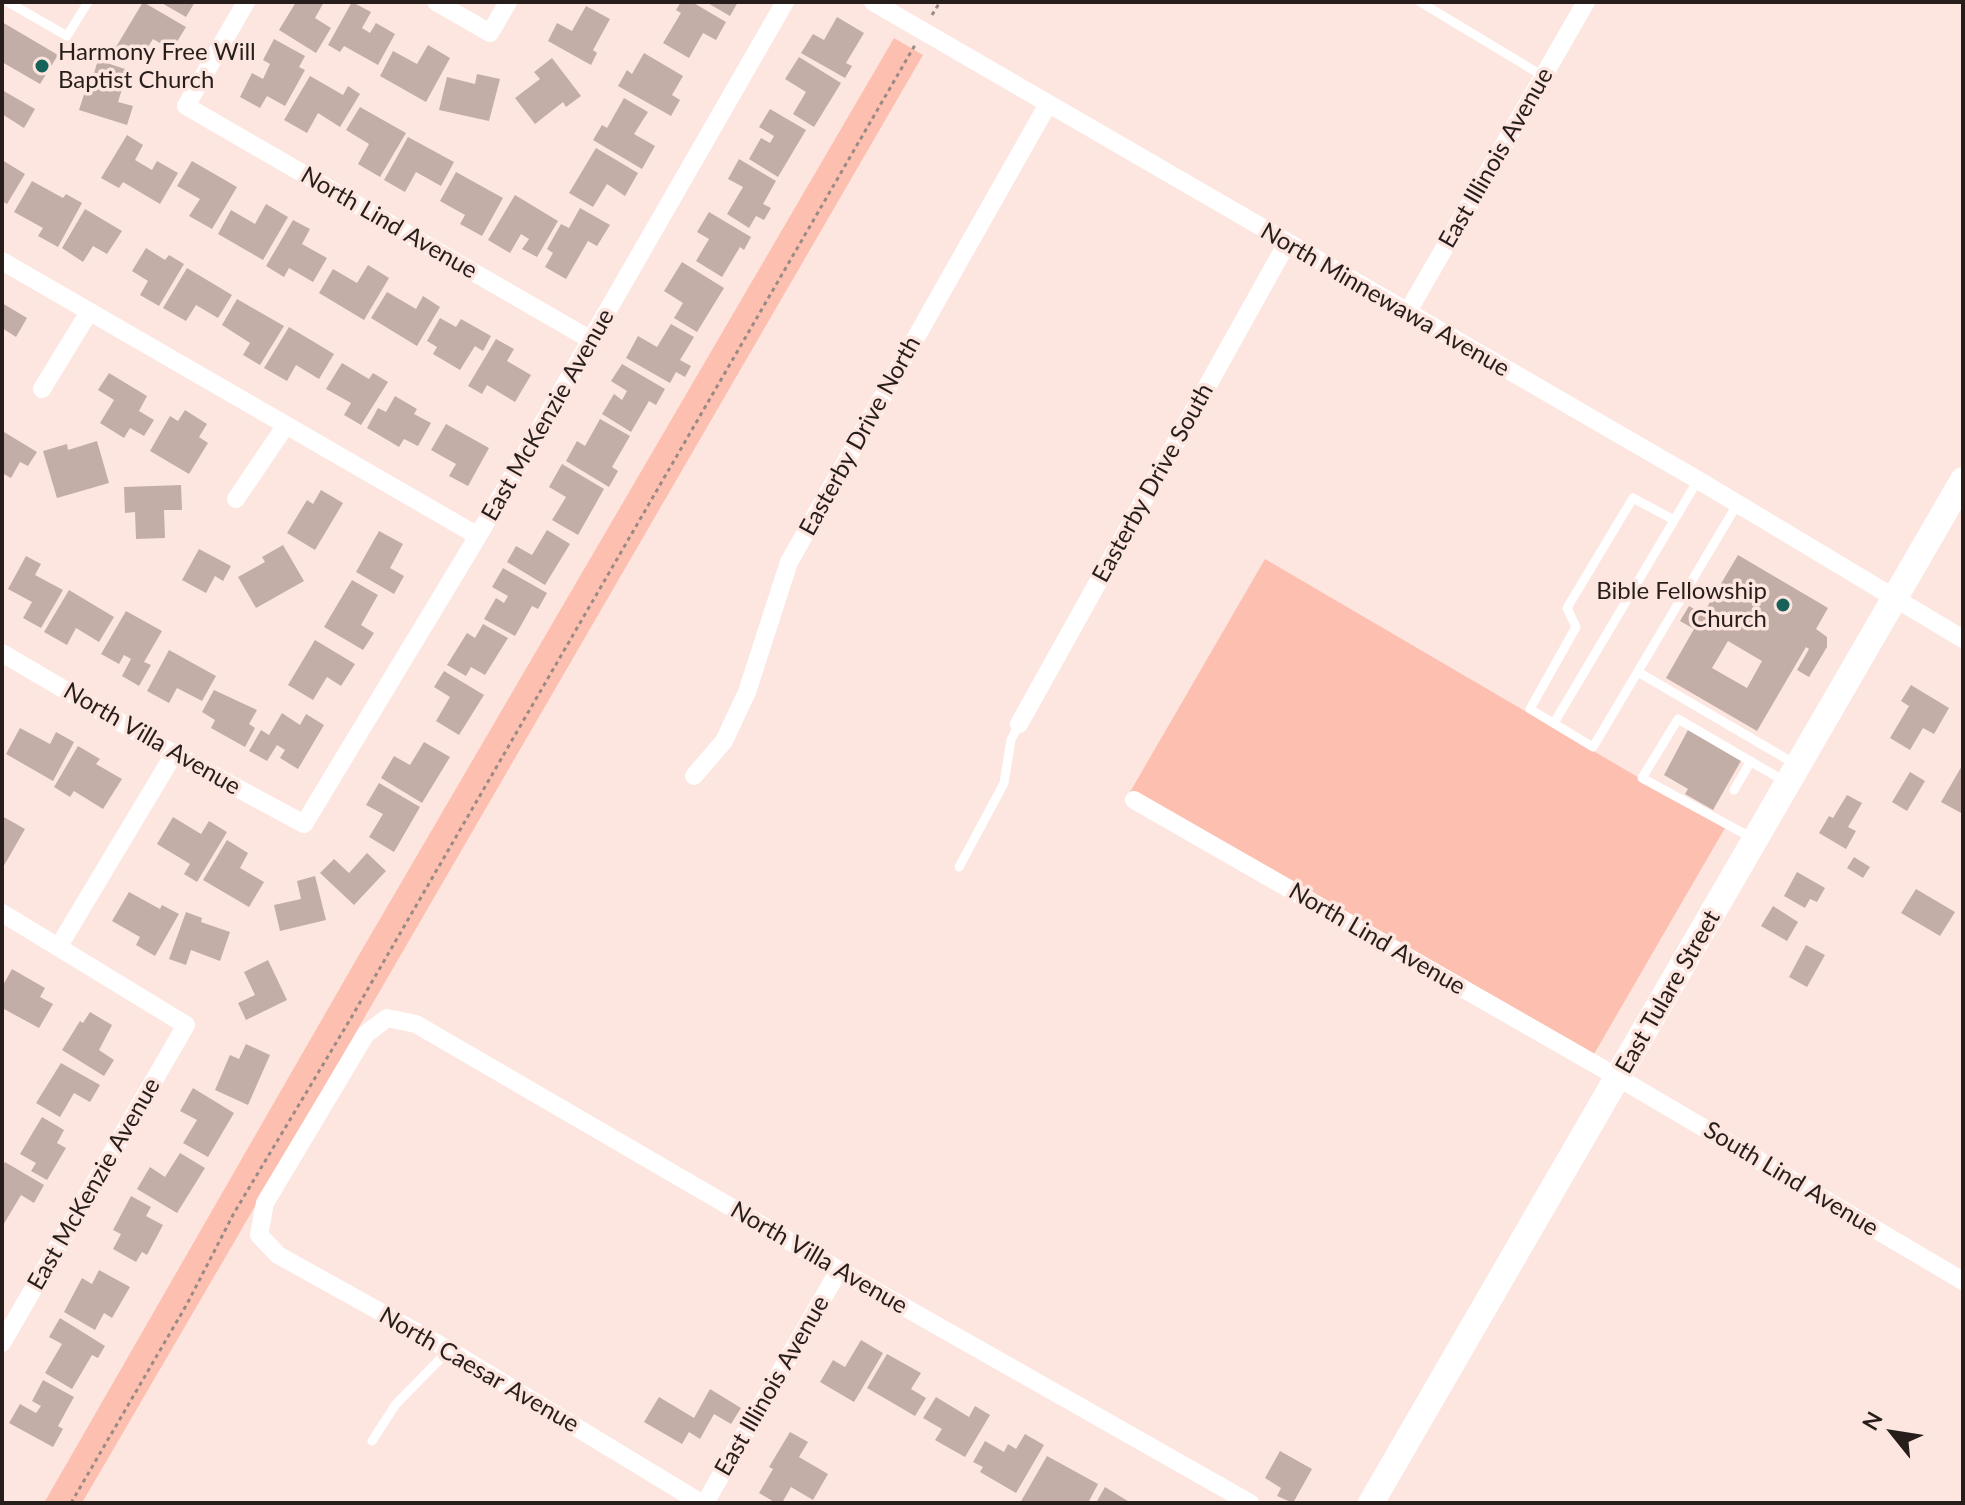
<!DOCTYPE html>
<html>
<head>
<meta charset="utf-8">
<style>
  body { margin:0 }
  #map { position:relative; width:1965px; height:1505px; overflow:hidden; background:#fde6e0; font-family:Lato,sans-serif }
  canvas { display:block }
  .frame { position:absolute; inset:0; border:4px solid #271e1c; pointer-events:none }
  .north { position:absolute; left:1853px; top:1393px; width:80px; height:80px; -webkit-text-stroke:6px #fde6e0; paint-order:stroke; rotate:300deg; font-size:22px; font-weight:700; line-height:32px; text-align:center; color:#271e1c }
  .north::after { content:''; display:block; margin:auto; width:28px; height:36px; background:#271e1c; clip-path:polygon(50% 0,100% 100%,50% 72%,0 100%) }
</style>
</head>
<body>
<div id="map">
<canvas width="1965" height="1505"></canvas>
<div class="frame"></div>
<div class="north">N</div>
</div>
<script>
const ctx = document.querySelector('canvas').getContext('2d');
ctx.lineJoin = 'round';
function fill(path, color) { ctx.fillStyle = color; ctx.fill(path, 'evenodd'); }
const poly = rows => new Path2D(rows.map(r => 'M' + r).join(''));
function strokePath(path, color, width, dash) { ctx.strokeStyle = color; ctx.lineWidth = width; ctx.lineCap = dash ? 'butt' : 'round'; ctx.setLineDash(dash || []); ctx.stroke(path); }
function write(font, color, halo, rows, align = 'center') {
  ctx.font = font + ' Lato,sans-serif'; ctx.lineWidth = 7; ctx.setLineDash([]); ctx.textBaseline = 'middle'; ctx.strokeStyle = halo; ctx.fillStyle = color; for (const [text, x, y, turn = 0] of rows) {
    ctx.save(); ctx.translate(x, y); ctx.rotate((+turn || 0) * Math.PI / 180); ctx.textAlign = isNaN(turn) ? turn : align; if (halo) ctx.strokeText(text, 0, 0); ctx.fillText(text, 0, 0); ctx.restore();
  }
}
const green = poly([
  [894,38,923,55,229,1251,82,1503,44,1503,356,960],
  [1265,559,1725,828,1590,1061,1130,792]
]);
const building = poly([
  [143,2,186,27,172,50,153,39,139,61,116,47],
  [160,2,195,2,186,17],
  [296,2,324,2,315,18,331,28,316,53,279,30],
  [352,2,371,12,362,28,370,33,376,23,395,34,378,65,344,46,340,52,328,45],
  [681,2,692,2,726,22,716,40,703,33,689,58,663,43,681,13,676,10],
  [706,2,738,2,730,16],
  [586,6,610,19,593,50,597,53,591,65,548,41,557,23,572,31],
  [837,17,864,33,846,63,852,66,845,78,801,53,813,34,824,40],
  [2,22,58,55,40,84,2,62],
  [274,39,305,56,299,67,305,70,285,106,267,96,260,108,240,97,252,73,263,79,270,64,263,60],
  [428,45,450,58,426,102,380,76,393,51,417,64],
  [644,53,683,76,672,95,680,100,671,116,618,86,627,70,632,74],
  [799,57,841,83,814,127,793,114,806,92,785,79],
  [552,58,581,96,566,107,563,102,535,124,515,98,540,79,534,72],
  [98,60,128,70,118,102,133,106,127,125,79,110,88,82,91,83],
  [477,74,500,79,489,121,439,110,447,77,475,84],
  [310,76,343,95,348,86,360,94,340,127,318,113,307,133,284,120],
  [2,90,35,109,24,128,2,114],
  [624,98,648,112,634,134,655,146,642,169,593,140,602,125,607,128],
  [360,107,406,133,380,177,358,164,369,144,346,130],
  [770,109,806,130,778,177,749,159,761,138,770,143,774,136,759,127],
  [127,135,143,145,135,160,152,170,157,161,178,173,160,204,123,182,119,188,101,178],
  [408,137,454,162,441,186,416,172,405,192,384,180],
  [596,148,638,173,625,196,607,184,593,207,569,193],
  [739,159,776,181,763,204,771,208,764,220,756,216,749,228,727,214,743,187,728,179],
  [2,160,25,174,7,204,2,201],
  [192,161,237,187,212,229,189,216,200,199,177,186],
  [456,172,503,198,482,236,460,224,465,215,440,201],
  [32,181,63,198,66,194,82,203,58,247,38,236,43,228,14,212],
  [515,195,558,221,537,257,522,249,529,239,521,234,510,253,488,240],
  [266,204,288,217,263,260,218,234,231,210,255,224],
  [580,208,610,225,597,246,588,241,566,279,545,267,553,253,547,249,561,224,569,228],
  [85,209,122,231,107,254,93,246,83,262,62,248],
  [709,212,751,237,744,250,740,247,722,277,696,261,709,239,697,232],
  [293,220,310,229,302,244,327,258,313,282,289,268,284,277,266,266],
  [146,248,165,260,169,255,184,264,159,306,140,295,148,281,132,271],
  [682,262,724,288,697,332,674,318,683,303,664,291],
  [368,265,389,278,364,320,319,293,333,269,357,283],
  [187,268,232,295,218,318,196,305,186,321,163,308],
  [387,292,416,309,423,296,440,307,417,346,371,318],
  [237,299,284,326,260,365,243,355,250,343,222,325],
  [2,303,27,318,16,337,2,328],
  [440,318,456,327,461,319,491,336,483,351,475,346,460,370,433,354,437,347,427,341],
  [671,324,694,337,680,360,691,366,685,377,676,372,670,383,626,358,638,336,657,347],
  [289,327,334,354,319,379,296,365,287,381,264,368],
  [496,339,514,349,507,361,531,375,515,402,487,385,482,394,468,386],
  [342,363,369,379,373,373,388,382,361,425,344,415,351,403,326,389],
  [622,364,665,389,656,405,649,401,631,432,602,414,614,394,622,400,627,391,611,381],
  [109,373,147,396,139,411,154,420,144,436,130,428,124,438,100,423,114,400,98,390],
  [395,396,417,409,414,414,431,423,418,446,404,439,399,447,367,428,378,408,386,412],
  [185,410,207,424,199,437,208,443,189,474,150,451,170,416,178,421],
  [600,419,630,436,612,467,618,471,609,487,566,461,577,441,585,446],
  [446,424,489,448,468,486,449,476,456,464,431,450],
  [4,432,37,452,28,466,20,462,11,478,2,473],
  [97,441,109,483,57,498,43,451,67,444,68,450],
  [562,464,604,489,578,535,552,520,566,497,549,487],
  [181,485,182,510,164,510,165,538,136,539,135,512,125,513,124,487],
  [321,490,343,503,315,550,287,533,307,500,313,504],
  [547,530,570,544,545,585,507,562,516,546,532,555],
  [379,531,403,544,390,568,404,576,394,594,356,572],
  [283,545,304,581,256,608,238,577,265,562,262,557],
  [199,549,231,566,223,581,215,576,206,593,182,580],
  [1738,555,1828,608,1816,629,1827,637,1827,647,1809,677,1797,670,1809,649,1806,647,1757,731,1666,678,1694,629,1680,621,1689,606,1703,614],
  [1728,641,1762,661,1747,688,1712,668],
  [26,556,41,564,35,575,63,590,41,628,23,618,32,602,8,589],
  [503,568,547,593,538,609,532,606,515,636,484,619,496,598,504,603,508,596,492,587],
  [352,580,378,595,361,625,374,633,363,650,324,627],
  [69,590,114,617,99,642,76,628,67,645,44,632],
  [126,611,162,631,144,662,151,665,139,686,122,676,131,659,124,655,119,664,101,654],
  [483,624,508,638,485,675,471,667,466,676,447,665,467,633,475,638],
  [315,640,355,664,341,686,327,677,313,700,288,685],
  [169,650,216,676,202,701,177,688,169,703,147,691],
  [444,671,484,695,459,735,436,721,450,697,434,687],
  [1911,685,1949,708,1934,734,1923,728,1910,750,1890,738,1909,706,1901,701],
  [214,690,257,710,249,724,255,728,245,747,211,728,215,720,202,712],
  [282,713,300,725,306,714,324,725,298,769,280,758,285,750,277,745,267,761,249,751,261,730,269,735],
  [20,728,50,744,56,732,74,742,53,781,6,754],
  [1689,728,1742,759,1713,810,1685,794,1688,789,1664,775],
  [424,742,450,757,422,803,381,778,394,756,410,765],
  [78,746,100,759,96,764,122,779,103,809,74,791,70,797,54,787],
  [1963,764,1963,814,1941,802],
  [1910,772,1925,781,1907,811,1892,802],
  [379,783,420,807,394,852,369,837,383,814,366,805],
  [1847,795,1862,803,1848,827,1856,831,1846,849,1819,833,1829,816,1833,818],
  [2,816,25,829,2,869],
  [173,817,201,834,209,821,227,832,197,882,184,874,190,864,157,844],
  [227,840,248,853,240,868,264,882,249,907,203,880],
  [367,853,386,871,354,905,320,873,334,859,349,873],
  [1854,857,1870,867,1863,878,1847,868],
  [1797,872,1825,888,1817,902,1810,899,1805,908,1784,896],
  [315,876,326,920,280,931,274,905,301,899,297,881],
  [1916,889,1955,912,1940,936,1901,913],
  [129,892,160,909,162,905,179,914,155,956,136,945,140,937,112,921],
  [1773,906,1798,922,1787,941,1761,926],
  [186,912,202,918,201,922,230,932,220,961,191,950,186,965,169,959],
  [1806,945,1825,955,1807,987,1789,977],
  [268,960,287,1000,246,1020,238,1003,255,995,244,972],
  [12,969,45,988,40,997,53,1004,39,1028,2,1008,2,987],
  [90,1012,112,1025,99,1050,114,1060,104,1076,62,1050,80,1021,83,1023],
  [246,1044,270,1055,248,1105,215,1090,230,1055,239,1059],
  [61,1063,100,1085,90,1102,74,1093,60,1117,36,1103],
  [193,1088,234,1113,208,1157,183,1143,197,1120,180,1111],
  [42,1117,64,1130,57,1143,66,1148,47,1180,31,1171,36,1163,20,1154],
  [180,1153,205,1168,177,1213,137,1189,150,1167,165,1177],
  [5,1162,44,1185,34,1203,21,1195,2,1227,2,1168],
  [131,1196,151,1207,146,1216,163,1225,147,1255,142,1252,136,1262,113,1249,121,1234,113,1230],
  [99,1270,130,1287,112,1318,104,1313,95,1330,64,1312,82,1278,92,1284],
  [60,1318,105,1346,98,1358,92,1355,72,1389,45,1373,62,1344,49,1337],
  [861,1340,883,1353,854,1402,820,1382,833,1360,845,1367],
  [887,1354,921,1373,911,1389,926,1398,915,1416,867,1388],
  [43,1380,74,1397,58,1426,63,1429,53,1447,9,1423,20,1404,36,1413,41,1406,32,1401],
  [710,1389,741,1408,731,1424,714,1414,700,1439,689,1432,682,1444,644,1422,659,1397,694,1418],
  [936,1397,969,1417,975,1406,990,1415,965,1457,935,1440,942,1429,923,1418],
  [790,1432,808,1442,799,1457,828,1474,813,1500,791,1487,782,1503,776,1503,759,1493,773,1469,769,1467],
  [1025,1434,1044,1445,1016,1493,980,1472,983,1467,973,1462,985,1441,1004,1452,1008,1444,1016,1449],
  [1280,1451,1312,1469,1293,1503,1277,1496,1281,1488,1265,1478],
  [1047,1456,1098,1484,1088,1503,1020,1503],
  [1105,1487,1131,1503,1096,1503]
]);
const path = poly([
  [932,15,940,2],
  [71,1503,187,1304,234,1213,351,1018,915,45]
]);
const lane = poly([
  [8,2,67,36,88,2],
  [1420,2,1543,76],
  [1674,520,1633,498,1567,608,1576,627,1530,709,1593,747,1738,503],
  [1638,672,1797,765],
  [1554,723,1698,480],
  [1734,790,1751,761],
  [1754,839,1642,778,1678,719,1786,782],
  [959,867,1004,783,1011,740,1019,724],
  [372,1441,396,1404,449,1350]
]);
const street = poly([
  [246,2,186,106,591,340],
  [436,2,490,33,508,2],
  [873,2,1698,480,1963,639],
  [2,261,478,536],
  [1407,313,1586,2],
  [42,389,89,312],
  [236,499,286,425],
  [2,653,174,754,304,824,478,536,785,2],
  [1019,724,1287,243],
  [694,776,724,741,747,692,789,562,1048,104],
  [1134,800,1619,1078,1963,1281],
  [2,913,186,1025,2,1343],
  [59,946,174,754],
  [701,1503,449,1350,278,1255,259,1235,265,1203,366,1034,387,1018,416,1024,839,1270,1250,1503],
  [705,1503,839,1270]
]);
const secondary = poly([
  [1371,1503,1963,480]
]);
const markers = [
  [42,66,8,"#16625b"],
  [1783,605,8,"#16625b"]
];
const poiNames = [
  ["Harmony Free Will",58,52],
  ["Baptist Church",58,80],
  ["Bible Fellowship",1767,591,"right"],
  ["Church",1767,619,"right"]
];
const streetNames = [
  ["East Illinois Avenue",1496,158,-60],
  ["North Lind Avenue",389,223,30],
  ["North Minnewawa Avenue",1385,300,30],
  ["East McKenzie Avenue",548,415,-60],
  ["Easterby Drive North",860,436,-61],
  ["Easterby Drive South",1153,483,-61],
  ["North Villa Avenue",152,739,30],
  ["North Lind Avenue",1377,939,30],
  ["East Tulare Street",1668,992,-60],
  ["South Lind Avenue",1791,1179,31],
  ["East McKenzie Avenue",94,1184,-60],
  ["North Villa Avenue",819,1258,30],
  ["North Caesar Avenue",479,1370,30],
  ["East Illinois Avenue",772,1386,-60]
];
fill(green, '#fdc0b0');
fill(building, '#c3ada7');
strokePath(path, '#9a8985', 3, [4, 4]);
strokePath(lane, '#fff', 9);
strokePath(street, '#fff', 18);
strokePath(secondary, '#fff', 26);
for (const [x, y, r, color] of markers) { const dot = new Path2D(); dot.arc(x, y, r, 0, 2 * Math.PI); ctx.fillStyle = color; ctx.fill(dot); strokePath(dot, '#fde6e0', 3); }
write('24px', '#271e1c', '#fde6e0', poiNames, 'left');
write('24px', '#271e1c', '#fde6e0', streetNames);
</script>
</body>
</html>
